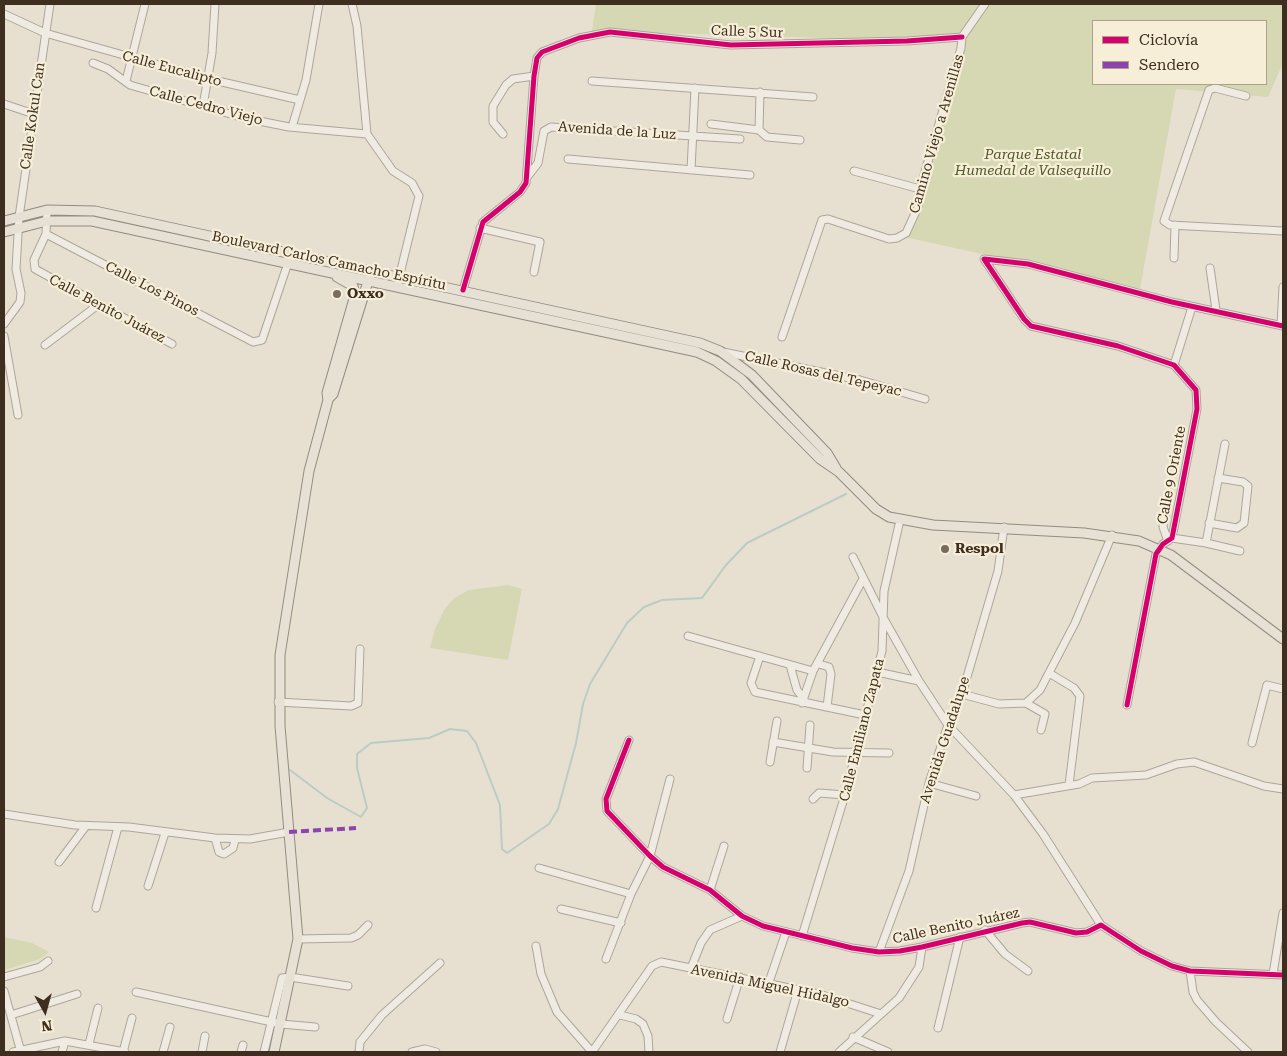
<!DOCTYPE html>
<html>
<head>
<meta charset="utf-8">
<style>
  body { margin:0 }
  #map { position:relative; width:1287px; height:1056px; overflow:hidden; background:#e7e0d1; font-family:"Roboto Serif",serif }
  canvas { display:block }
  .frame { position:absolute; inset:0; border:5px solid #3d2e20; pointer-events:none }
  .legend { position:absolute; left:1092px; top:20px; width:175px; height:65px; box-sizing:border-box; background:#f7eed8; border:1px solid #ada18e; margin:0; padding:6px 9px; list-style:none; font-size:15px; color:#3d2e20 }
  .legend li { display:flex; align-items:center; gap:10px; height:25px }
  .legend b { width:25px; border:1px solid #ada18e }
  .north { position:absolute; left:20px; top:986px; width:50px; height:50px; -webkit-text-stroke:4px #f7eed8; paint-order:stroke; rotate:173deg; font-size:14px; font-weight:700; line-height:20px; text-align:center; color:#3d2e20 }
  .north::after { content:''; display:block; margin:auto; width:18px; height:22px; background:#3d2e20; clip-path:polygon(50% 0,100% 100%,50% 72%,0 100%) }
</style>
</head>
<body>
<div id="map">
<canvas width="1287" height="1056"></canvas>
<div class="frame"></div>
<ul class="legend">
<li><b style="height:6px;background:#d6006c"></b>Ciclovía</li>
<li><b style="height:6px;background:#8e44ad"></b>Sendero</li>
</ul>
<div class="north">N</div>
</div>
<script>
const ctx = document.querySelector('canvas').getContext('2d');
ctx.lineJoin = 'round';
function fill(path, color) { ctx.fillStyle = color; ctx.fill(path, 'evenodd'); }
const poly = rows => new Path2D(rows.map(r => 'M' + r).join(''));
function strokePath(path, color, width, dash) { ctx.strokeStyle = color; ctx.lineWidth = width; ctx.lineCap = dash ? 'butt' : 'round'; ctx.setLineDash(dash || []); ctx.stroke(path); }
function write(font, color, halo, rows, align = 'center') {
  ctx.font = font + ' "Roboto Serif",serif'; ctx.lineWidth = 4.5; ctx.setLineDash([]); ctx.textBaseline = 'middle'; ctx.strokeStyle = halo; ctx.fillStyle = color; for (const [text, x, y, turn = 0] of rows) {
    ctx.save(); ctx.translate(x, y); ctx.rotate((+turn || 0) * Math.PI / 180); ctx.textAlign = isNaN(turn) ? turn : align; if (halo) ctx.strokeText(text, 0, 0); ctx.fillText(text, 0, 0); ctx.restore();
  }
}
const green = poly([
  [596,4,1283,4,1283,63,1268,97,1176,89,1140,289,905,237,962,42,592,31],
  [1093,21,1266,21,1266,84,1093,84],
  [508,585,522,589,508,660,430,648,435,629,444,610,454,598,469,590],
  [4,937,32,943,49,952,40,959,4,970]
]);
const stream = poly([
  [290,770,327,798,361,817,367,808,357,768,357,754,371,743,429,738,450,729,467,731,476,743,500,805,502,849,507,853,549,824,558,809,576,743,583,704,590,684,627,623,644,607,662,600,702,598,726,565,747,543,846,494]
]);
const minor = poly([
  [352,4,357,26,367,134,393,171,412,183,419,196,397,286],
  [4,14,45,33,209,79,300,100],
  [93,63,108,69,130,85,244,118,289,127,367,134],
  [126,81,145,4],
  [592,81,813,97],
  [1246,96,1215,88,1209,90,1164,221,1170,225,1283,231],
  [4,104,34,114],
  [203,106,212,53,215,4],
  [711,124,759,130],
  [292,127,306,80,319,4],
  [759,130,767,137,800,140],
  [759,130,760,92],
  [503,134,493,122,493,106,506,85,513,79,534,76],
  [568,159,750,175],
  [691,170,695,88],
  [854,171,920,189],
  [528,176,538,163,544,131,551,127,740,139],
  [47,210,46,234,34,260,35,269,172,344],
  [480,228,540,242,534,272],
  [46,234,253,342,262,340,289,260],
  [1174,258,1175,225],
  [1210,268,1216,310],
  [463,290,483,222,520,192,526,183,534,76,537,58,542,52,579,38,610,32,731,45,907,41,962,37],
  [4,324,20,302,21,293,16,269,19,217,50,4],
  [1281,325,1283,287],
  [4,336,18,415],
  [782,337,822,220,828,219,889,239,897,238,906,233,918,207,920,189,961,48,962,37,985,4],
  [45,345,98,305],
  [723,352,860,380,925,399],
  [1174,365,1192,307],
  [1166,510,1163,527,1168,541],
  [1209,523,1237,528,1244,523,1248,486,1243,482,1218,478],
  [1172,538,1206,543,1240,551],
  [1206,543,1225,444],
  [853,557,884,619,919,681,948,725,1014,795,1043,834,1101,925],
  [688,636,813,671],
  [760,656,751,683,755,692,865,715],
  [819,664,829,667,831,674,827,707],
  [790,665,797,690,804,699],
  [877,672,919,681],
  [1049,673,1074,688,1080,696,1069,785],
  [962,694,999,704,1026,703,1045,714,1041,730],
  [278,702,351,706,358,703,360,649],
  [802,703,813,671,863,579],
  [1026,703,1040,690,1075,623,1112,535],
  [1127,705,1156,554,1163,544,1172,538,1197,409,1196,390,1174,365,1118,346,1031,326,1024,319,984,259,1028,264,1172,302,1283,326],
  [629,740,606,799,607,811,650,856,663,867,710,890,742,916,763,926,852,948,879,952,900,951,922,947,1022,923,1030,922,1076,933,1087,932,1101,925,1141,951,1172,966,1190,971,1283,975],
  [773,742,833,752,889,753],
  [1252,743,1267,685,1283,689],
  [770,762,777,721],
  [807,768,810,725],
  [929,783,976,796],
  [1014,795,1079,784,1092,778,1146,775,1177,764,1194,762,1264,786,1283,789],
  [813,799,819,793,845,795],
  [4,814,75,825,129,827,215,838,250,839,289,832],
  [215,838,219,852,224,854,233,848,235,840],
  [59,862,86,826],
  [539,868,631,894],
  [148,886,165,833],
  [710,890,724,846],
  [96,908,118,827],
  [561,909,621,923],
  [985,930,1005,954,1028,971],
  [802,936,845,795,882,651,884,591,900,520],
  [298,939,351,938,358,935,368,925],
  [536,946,541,974,557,1012,592,1052],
  [879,952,909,871,929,783,948,725,962,694,998,571,1004,527],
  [606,959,631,894,650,856,670,779],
  [691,968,701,943,710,930,742,916],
  [1190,971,1193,992,1197,1000,1216,1022,1248,1052],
  [1273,974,1283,913],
  [4,977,40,967,48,961],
  [769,982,786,932],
  [4,991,21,1052],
  [136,992,281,1024,315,1027],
  [11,1015,77,994],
  [620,1015,636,1019,643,1024,648,1036,649,1052],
  [727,1019,740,977],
  [938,1028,960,937],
  [853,1037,888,1052],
  [89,1044,98,1008],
  [13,1052,65,1041,125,1052],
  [62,1052,65,1041],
  [123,1052,132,1018],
  [163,1052,170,1027],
  [202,1052,205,1036],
  [241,1052,243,1045],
  [264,1052,282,978,290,977,348,986],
  [359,1052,360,1042,382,1015,440,963],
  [412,1052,425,1049,436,1052],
  [592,1052,652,966,661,962,819,994,881,1014],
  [780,1052,798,990],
  [839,1052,899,998,919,967,922,947]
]);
const major = poly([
  [4,221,47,210,95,211,700,343,720,351,752,375,827,453,836,468],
  [4,232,47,221,92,221,697,352,716,361,741,379,820,459,839,472,876,509,889,517,933,525,1084,533,1139,541,1171,555,1283,639],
  [329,398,333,394,370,275],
  [274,1052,298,939,280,726,280,655,309,471,328,400,327,393,355,295,353,286,337,277]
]);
const quiet = poly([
  [289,832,356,828]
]);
const cycleway = poly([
  [463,290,483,222,520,192,526,183,534,76,537,58,542,52,579,38,610,32,731,45,907,41,962,37],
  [1127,705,1156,554,1163,544,1172,538,1197,409,1196,390,1174,365,1118,346,1031,326,1024,319,984,259,1028,264,1172,302,1283,326],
  [629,740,606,799,607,811,650,856,663,867,710,890,742,916,763,926,852,948,879,952,900,951,922,947,1022,923,1030,922,1076,933,1087,932,1101,925,1141,951,1172,966,1190,971,1283,975]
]);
const markers = [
  [337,294,5,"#786c5e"],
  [945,549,5,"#786c5e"]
];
const streetNames = [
  ["Calle 5 Sur",747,32,2],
  ["Calle Eucalipto",172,69,15],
  ["Calle Cedro Viejo",206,106,15],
  ["Calle Kokul Can",33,116,-82],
  ["Avenida de la Luz",617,131,4],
  ["Camino Viejo a Arenillas",937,134,-74],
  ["Boulevard Carlos Camacho Espíritu",329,261,12],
  ["Calle Los Pinos",152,289,27],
  ["Calle Benito Juárez",107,309,28],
  ["Calle Rosas del Tepeyac",823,374,13],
  ["Calle 9 Oriente",1172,475,-79],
  ["Calle Emiliano Zapata",862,730,-76],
  ["Avenida Guadalupe",945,740,-72],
  ["Calle Benito Juárez",956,926,-12],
  ["Avenida Miguel Hidalgo",770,986,12]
];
const parkNames = [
  ["Parque Estatal",1033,155],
  ["Humedal de Valsequillo",1033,171]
];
const poiNames = [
  ["Oxxo",347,294],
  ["Respol",955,549]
];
fill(green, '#d6d7b3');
strokePath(stream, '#bcccc2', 2);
strokePath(minor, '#ada599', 9);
strokePath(major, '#928b80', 11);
strokePath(minor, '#efebe3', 7);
strokePath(major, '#e6e1d4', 9);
strokePath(quiet, '#8e44ad', 4, [8, 4]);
strokePath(cycleway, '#d6006c', 5);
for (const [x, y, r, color] of markers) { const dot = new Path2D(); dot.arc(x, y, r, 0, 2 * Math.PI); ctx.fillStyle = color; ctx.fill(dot); strokePath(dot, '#f7eed8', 2); }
write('14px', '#3d2e20', '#f7eed8', streetNames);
write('italic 14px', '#4d5a26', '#f7eed8', parkNames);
write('bold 14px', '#3d2e20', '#f7eed8', poiNames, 'left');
</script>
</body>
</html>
